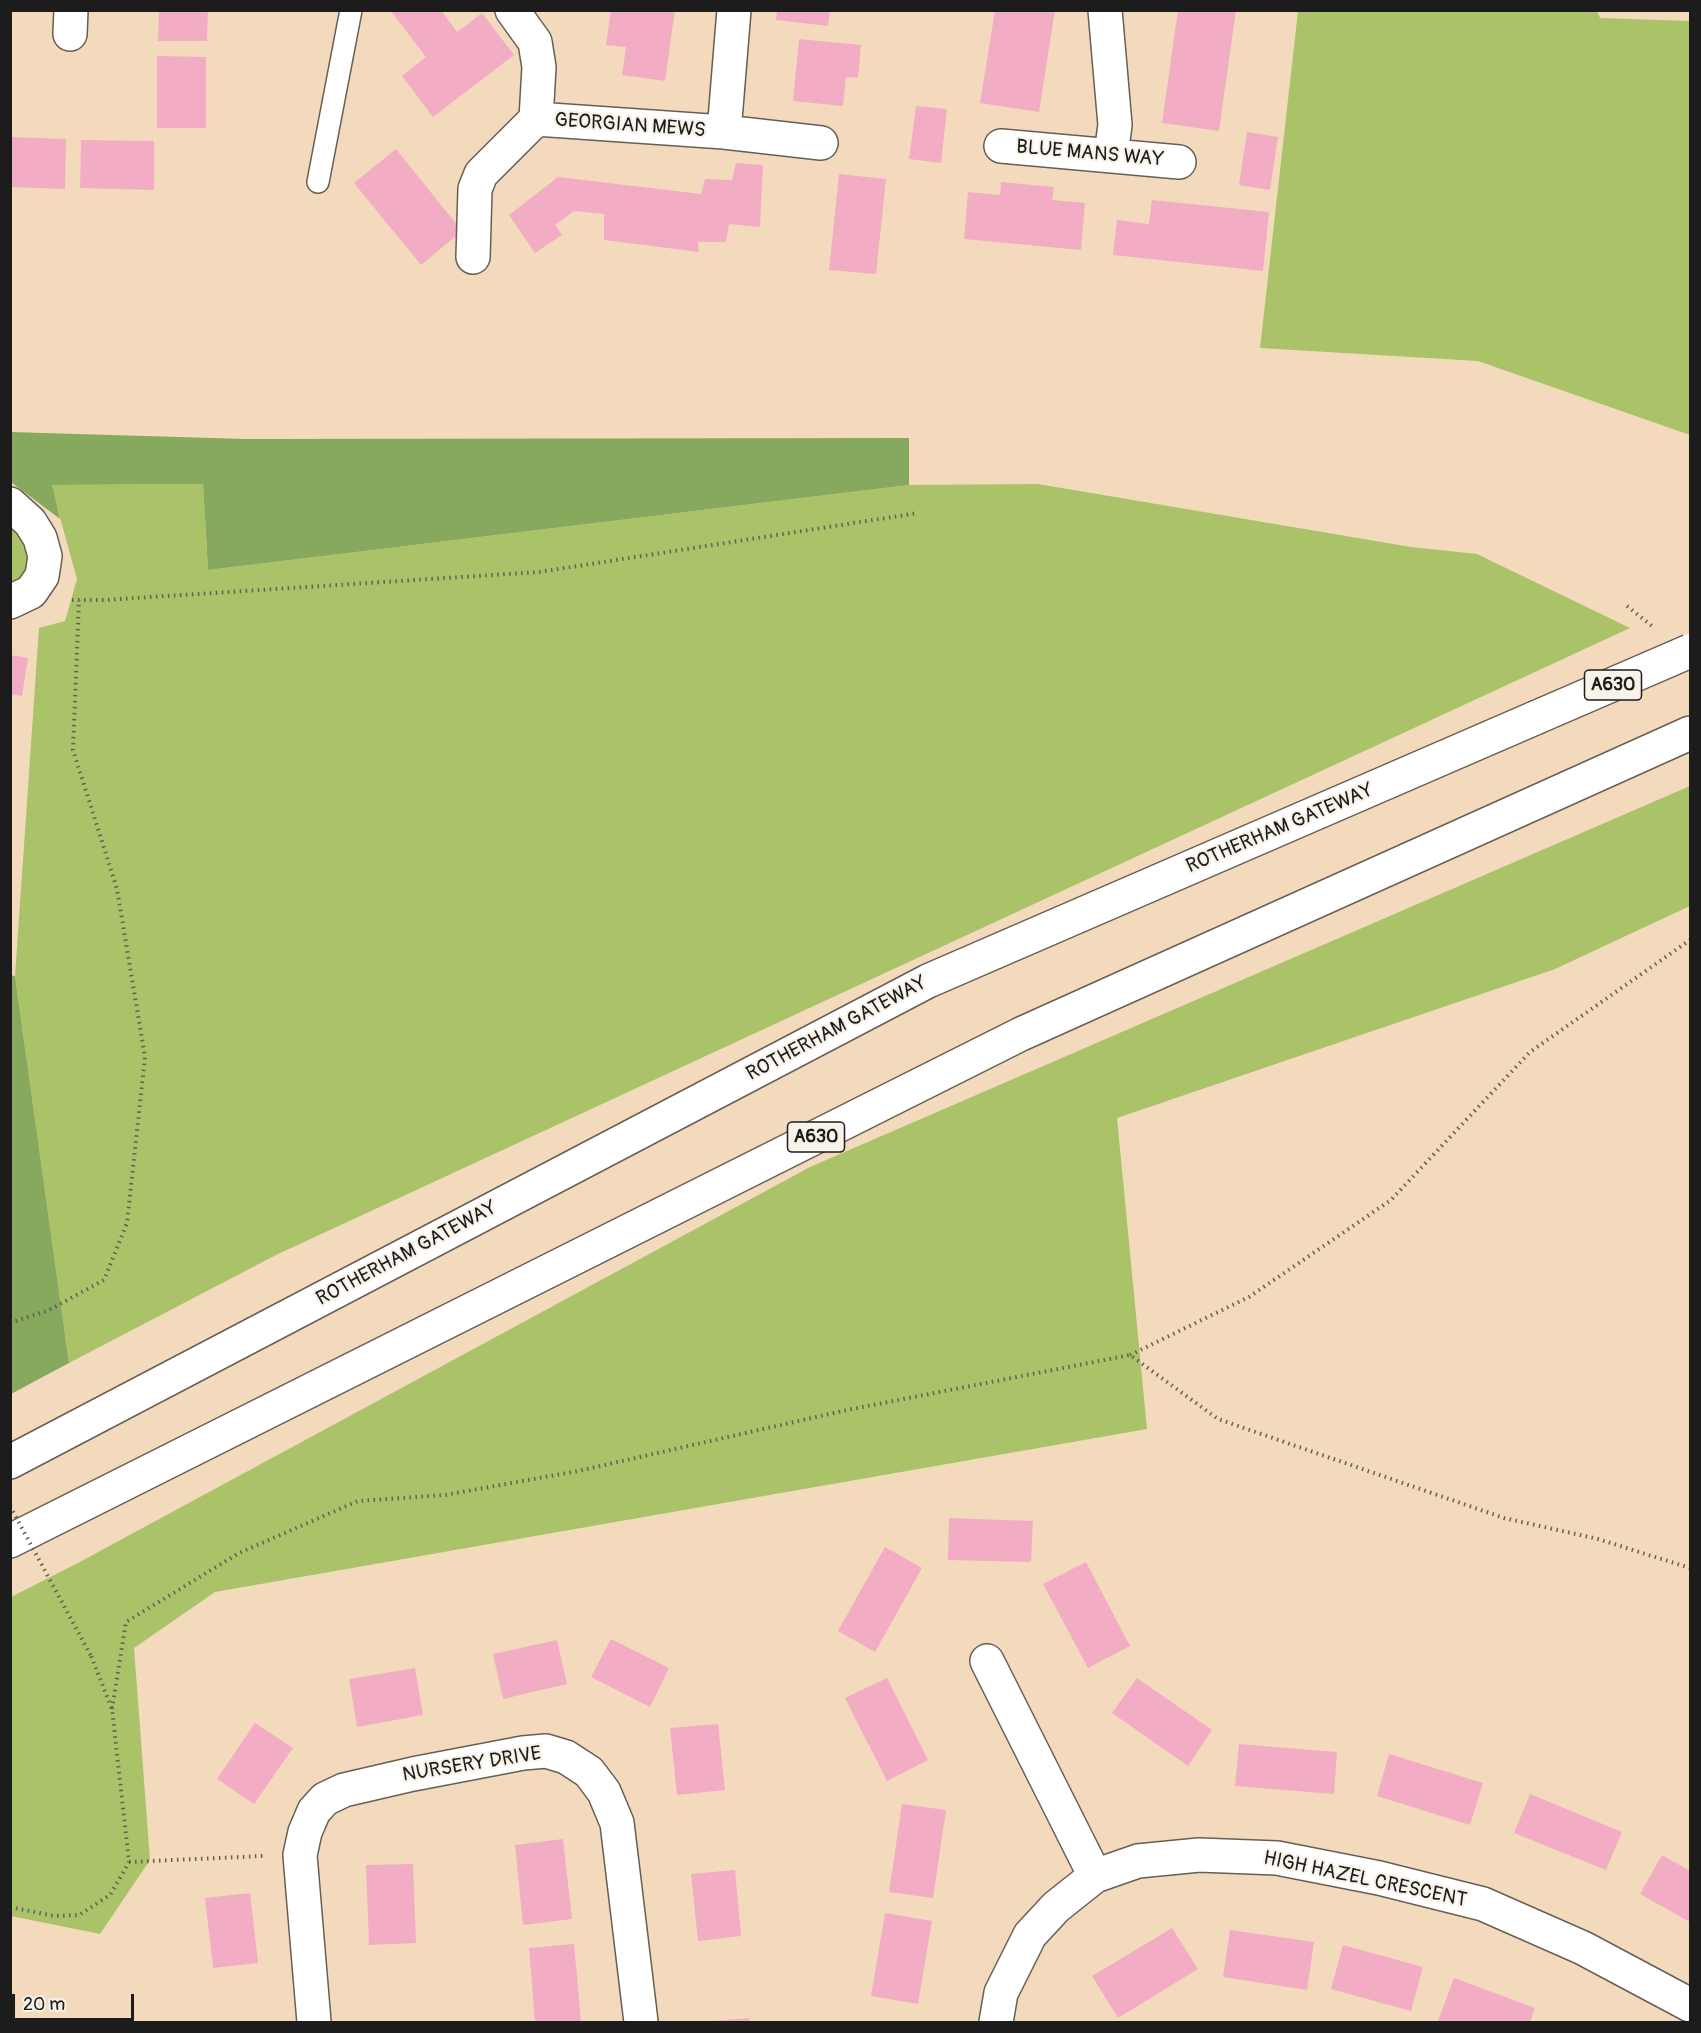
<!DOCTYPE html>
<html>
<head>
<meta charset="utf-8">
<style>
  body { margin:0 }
  #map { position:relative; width:1701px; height:2033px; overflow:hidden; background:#f3dabd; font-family:Pangolin,sans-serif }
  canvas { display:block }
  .frame { position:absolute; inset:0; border:12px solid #1c1c1c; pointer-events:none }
  .scale { position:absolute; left:12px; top:1994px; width:122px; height:27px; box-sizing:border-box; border:3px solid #1c1c1c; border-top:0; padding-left:8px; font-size:18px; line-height:21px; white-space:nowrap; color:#1c1c1c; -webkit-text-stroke:4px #f7f3e8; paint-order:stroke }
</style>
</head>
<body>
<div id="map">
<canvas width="1701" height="2033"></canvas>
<div class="frame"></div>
<div class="scale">20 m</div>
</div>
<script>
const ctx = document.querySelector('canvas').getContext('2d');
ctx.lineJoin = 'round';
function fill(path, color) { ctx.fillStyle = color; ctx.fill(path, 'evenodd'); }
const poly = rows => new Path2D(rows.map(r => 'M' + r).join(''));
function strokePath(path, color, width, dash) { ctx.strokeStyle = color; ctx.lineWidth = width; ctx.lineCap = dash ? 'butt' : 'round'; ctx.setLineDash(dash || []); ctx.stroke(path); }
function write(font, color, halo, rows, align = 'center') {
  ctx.font = font + ' Pangolin,sans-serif'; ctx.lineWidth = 4.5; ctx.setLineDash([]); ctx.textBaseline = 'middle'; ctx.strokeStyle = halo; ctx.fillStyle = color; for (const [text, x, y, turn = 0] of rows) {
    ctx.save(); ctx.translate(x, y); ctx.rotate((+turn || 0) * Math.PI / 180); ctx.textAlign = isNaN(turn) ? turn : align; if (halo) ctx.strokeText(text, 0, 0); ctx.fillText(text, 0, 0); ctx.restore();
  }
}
const green = poly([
  [1597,10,1600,18,1690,21,1690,435,1478,361,1260,348,1298,11],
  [203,484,208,570,909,485,1038,484,1411,547,1477,554,1630,628,276,1255,69,1363,15,976,39,628,65,621,77,579,51,485],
  [10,520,29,546,25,571,13,584,10,584],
  [1690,786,1690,906,1555,969,1117,1118,1147,1429,215,1592,134,1648,150,1860,100,1934,11,1916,11,1597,76,1564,810,1167]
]);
const forest = poly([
  [11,432,246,439,909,438,909,485,208,570,203,484,52,485,60,519,11,482],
  [10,975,15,976,69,1363,11,1394]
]);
const building = poly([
  [159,10,208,10,207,41,158,41],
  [390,10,441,10,457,32,482,13,514,55,433,117,402,76,426,57],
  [611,10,675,10,665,81,622,75,626,47,606,45],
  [777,10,830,10,828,26,776,20],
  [995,10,1055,10,1039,112,980,103],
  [1178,10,1236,10,1219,131,1162,123],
  [799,39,861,45,858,78,846,77,843,106,793,101],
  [157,56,206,57,206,128,157,128],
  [916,106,947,109,941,163,909,159],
  [1247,132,1278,137,1270,190,1239,185],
  [10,137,66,139,65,189,10,187],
  [81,140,154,141,154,190,80,188],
  [396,149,462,231,421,265,354,183],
  [736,163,763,165,760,227,729,224,726,242,698,242,699,252,604,240,604,214,574,211,555,225,562,235,535,253,509,215,558,177,701,194,705,179,732,180],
  [839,174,886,179,876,274,829,270],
  [1001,182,1054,187,1052,200,1085,203,1081,250,964,239,968,192,1000,195],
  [1152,200,1269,212,1263,271,1113,255,1117,220,1149,224],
  [10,655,28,658,22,696,10,694],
  [949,1518,1033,1521,1031,1562,948,1560],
  [885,1547,922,1568,875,1652,838,1631],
  [1086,1562,1130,1646,1088,1668,1043,1584],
  [611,1639,669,1668,650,1707,591,1677],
  [557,1640,567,1684,503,1699,493,1654],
  [415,1668,423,1715,357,1727,349,1679],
  [887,1678,928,1760,887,1781,845,1698],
  [1137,1678,1212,1730,1188,1766,1112,1713],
  [255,1723,293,1748,254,1804,217,1779],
  [718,1724,725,1790,677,1795,670,1728],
  [1239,1744,1337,1752,1334,1794,1235,1786],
  [1389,1754,1483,1783,1470,1825,1377,1796],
  [1530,1794,1622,1832,1606,1870,1514,1833],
  [902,1804,946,1810,933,1898,889,1892],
  [563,1839,572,1919,523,1925,515,1845],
  [1662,1855,1690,1871,1690,1922,1640,1894],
  [413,1864,416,1943,369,1945,366,1865],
  [735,1870,741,1936,698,1941,691,1874],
  [250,1893,258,1963,213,1968,205,1898],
  [885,1913,932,1921,918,2004,871,1996],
  [1172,1928,1198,1969,1118,2018,1092,1976],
  [1230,1930,1314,1942,1307,1990,1223,1977],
  [574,1944,581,2022,535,2022,529,1948],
  [1343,1945,1423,1967,1411,2011,1331,1989],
  [1454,1978,1535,2008,1530,2022,1444,2022,1438,2021],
  [749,2018,749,2022,712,2022,712,2021]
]);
const path = poly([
  [72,600,105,600,539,572,918,513],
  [1627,606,1652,626],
  [10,1323,49,1310,104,1280,127,1223,145,1057,117,889,73,750,79,600],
  [1130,1355,1249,1297,1391,1200,1530,1052,1690,940],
  [112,1709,126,1622,239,1553,358,1501,445,1495,578,1471,847,1410,1130,1355,1218,1419,1504,1518,1598,1539,1690,1568],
  [129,1862,263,1856],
  [10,1907,54,1916,79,1915,110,1895,129,1862,112,1709,91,1656]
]);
const lane = poly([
  [318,182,351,10]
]);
const street = poly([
  [1105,10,1115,125,1111,155],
  [70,34,71,10],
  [536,119,724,132,821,143],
  [724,132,734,10],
  [1001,146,1179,162],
  [473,257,475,189,481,174,536,119,539,67,535,42,512,10],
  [10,504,30,522,40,538,45,556,42,576,31,592,10,602],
  [987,1661,1095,1876],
  [314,2022,300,1855,305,1832,314,1811,325,1799,344,1790,413,1774,523,1753,546,1751,566,1757,589,1772,604,1792,617,1823,641,2022],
  [996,2022,1001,1993,1030,1935,1056,1907,1095,1876,1138,1861,1199,1855,1277,1858,1379,1878,1483,1904,1583,1948,1690,2005]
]);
const highway = poly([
  [10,1462,928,981,1535,718],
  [10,1541,1021,1034,1690,733]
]);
const pathBridge = poly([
  [10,1506,91,1656]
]);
const highwayBridge = poly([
  [1535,718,1690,651]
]);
const shields = [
  [1613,685,57],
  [816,1137,57]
];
const shieldNames = [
  ["A630",1613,685],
  ["A630",816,1137]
];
const streetNames = [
  ["GEORGIAN MEWS",630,126,4],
  ["BLUE MANS WAY",1090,154,5],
  ["ROTHERHAM GATEWAY",1280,829,-23],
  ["ROTHERHAM GATEWAY",837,1029,-28],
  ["ROTHERHAM GATEWAY",407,1254,-28],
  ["NURSERY DRIVE",472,1765,-9],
  ["HIGH HAZEL CRESCENT",1365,1880,12]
];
fill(green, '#aac369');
fill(forest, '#87a95d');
fill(building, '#f2adc4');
strokePath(lane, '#675e54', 24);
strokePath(street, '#675e54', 36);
strokePath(highway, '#675e54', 36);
strokePath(path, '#675e54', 4, [1.5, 4.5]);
strokePath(lane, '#fff', 21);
strokePath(street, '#fff', 33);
strokePath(highway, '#fff', 33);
strokePath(highwayBridge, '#675e54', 36, []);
strokePath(pathBridge, '#675e54', 4, [1.5, 4.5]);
strokePath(highwayBridge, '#fff', 33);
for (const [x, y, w] of shields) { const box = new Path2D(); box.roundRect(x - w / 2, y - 15, w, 30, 4.5); ctx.fillStyle = '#f7f3e8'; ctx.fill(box); strokePath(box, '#1c1c1c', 1.5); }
write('bold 18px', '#1c1c1c', null, shieldNames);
write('20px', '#1c1c1c', '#f7f3e8', streetNames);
</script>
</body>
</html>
